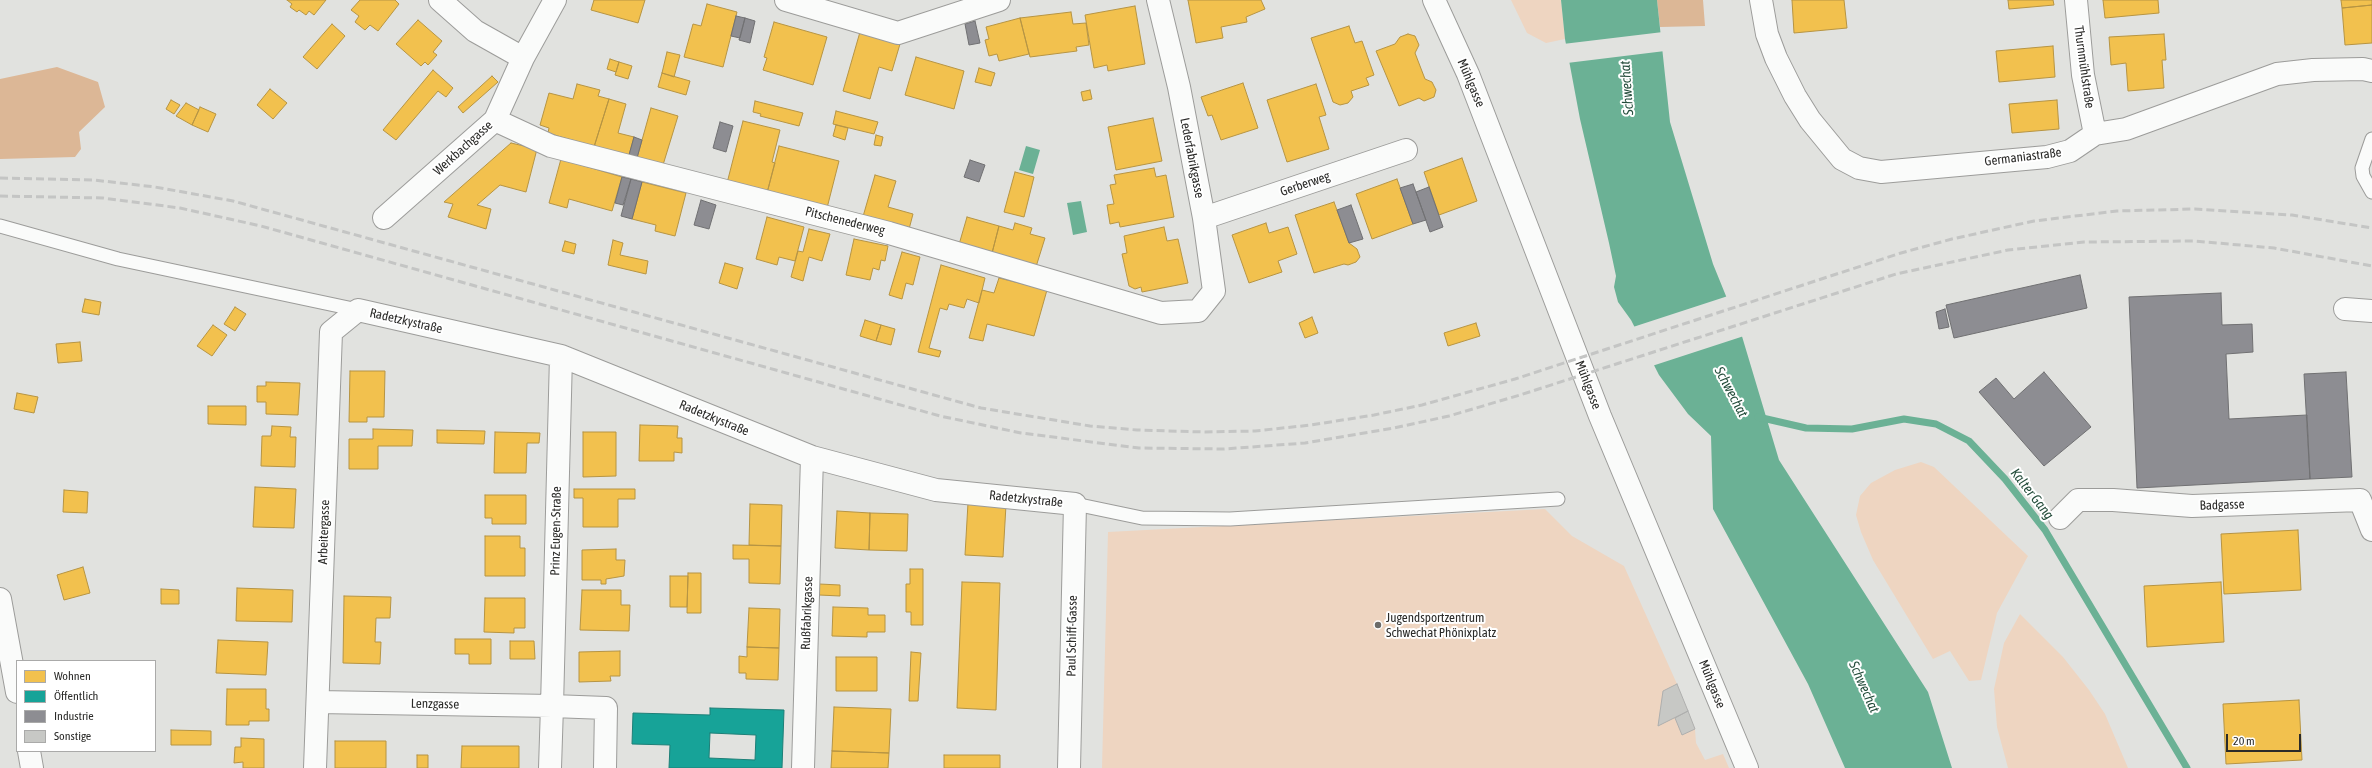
<!DOCTYPE html>
<html>
<head>
<meta charset="utf-8">
<style>
  body { margin:0 }
  #map { position:relative; width:2372px; height:768px; overflow:hidden; background:#e1e2df; font-family:"Asap Condensed",sans-serif }
  canvas { display:block }
  .legend { position:absolute; left:16px; top:660px; width:140px; height:92px; box-sizing:border-box; background:#fff; border:1px solid #aaaaa9; margin:0; padding:5px 7px; list-style:none; font-size:12px; color:#2b2b29 }
  .legend li { display:flex; align-items:center; gap:8px; height:20px }
  .legend b { width:20px; border:1px solid #aaaaa9 }
  .scale { position:absolute; left:2226px; top:734px; width:75px; height:18px; box-sizing:border-box; border:2px solid #2b2b29; border-top:0; padding-left:5px; font-size:12px; line-height:14px; white-space:nowrap; color:#2b2b29; -webkit-text-stroke:3px #fff; paint-order:stroke }
</style>
</head>
<body>
<div id="map">
<canvas width="2372" height="768"></canvas>
<ul class="legend">
<li><b style="height:11px;background:#f2c14e"></b>Wohnen</li>
<li><b style="height:11px;background:#17a398"></b>Öffentlich</li>
<li><b style="height:11px;background:#8d8d92"></b>Industrie</li>
<li><b style="height:11px;background:#c7c8c5"></b>Sonstige</li>
</ul>
<div class="scale">20 m</div>
</div>
<script>
const ctx = document.querySelector('canvas').getContext('2d');
ctx.lineJoin = 'round';
function fill(path, color) { ctx.fillStyle = color; ctx.fill(path, 'evenodd'); }
const poly = rows => new Path2D(rows.map(r => 'M' + r).join(''));
function strokePath(path, color, width, dash) { ctx.strokeStyle = color; ctx.lineWidth = width; ctx.lineCap = dash ? 'butt' : 'round'; ctx.setLineDash(dash || []); ctx.stroke(path); }
function write(font, color, halo, rows, align = 'center') {
  ctx.font = font + ' "Asap Condensed",sans-serif'; ctx.lineWidth = 4; ctx.setLineDash([]); ctx.textBaseline = 'middle'; ctx.strokeStyle = halo; ctx.fillStyle = color; for (const [text, x, y, turn = 0] of rows) {
    ctx.save(); ctx.translate(x, y); ctx.rotate((+turn || 0) * Math.PI / 180); ctx.textAlign = isNaN(turn) ? turn : align; if (halo) ctx.strokeText(text, 0, 0); ctx.fillText(text, 0, 0); ctx.restore();
  }
}
const green = poly([
  [1511,0,1561,0,1565,39,1546,43,1527,33],
  [1921,462,1934,467,2028,556,1997,613,1981,680,1969,681,1950,651,1933,659,1873,560,1861,532,1856,515,1860,496,1871,483,1895,470],
  [1545,509,1572,536,1624,566,1677,684,1695,729,1696,743,1705,760,1723,754,1729,768,1102,768,1108,532],
  [2020,614,2063,657,2089,690,2105,714,2128,768,2008,768,1997,727,1994,689,2004,643]
]);
const forest = poly([
  [1657,0,1703,0,1705,26,1660,27],
  [57,67,98,82,105,107,79,132,81,149,75,157,0,159,0,79]
]);
const water = poly([
  [1561,0,1657,0,1670,122,1713,264,1741,333,1779,460,1928,692,1952,768,1845,768,1808,684,1713,509,1711,436,1688,414,1659,375,1631,320,1618,302,1614,287,1616,276,1609,243,1580,119,1565,39],
  [1026,146,1040,150,1033,174,1019,170],
  [1081,201,1087,232,1073,235,1067,203]
]);
const pier = poly([
  [1663,32,1665,51,1567,63,1563,44],
  [1728,296,1744,336,1652,366,1633,327]
]);
const homes = poly([
  [287,0,326,0,314,15,309,11,306,15,299,10,297,12,290,7,292,4,287,0],
  [360,0,395,0,399,4,378,31,370,25,365,30,355,22,359,16,351,10,360,0],
  [594,0,645,0,638,23,591,10,594,0],
  [1188,0,1261,0,1265,9,1246,17,1247,22,1221,27,1223,38,1196,43,1188,0],
  [1792,0,1844,0,1847,28,1794,33,1792,0],
  [2008,0,2053,0,2054,5,2009,9,2008,0],
  [2103,0,2158,0,2159,13,2105,18,2103,0],
  [2341,0,2372,0,2372,5,2342,8,2341,0],
  [707,4,737,12,723,67,684,57,693,24,701,26,707,4],
  [2372,5,2372,43,2345,45,2342,8,2372,5],
  [1135,6,1145,64,1108,71,1107,65,1094,68,1085,15,1135,6],
  [1071,12,1073,24,1086,23,1089,45,1076,47,1077,51,1030,57,1020,18,1071,12],
  [1020,18,1029,54,999,61,997,54,989,56,985,40,989,39,986,27,1020,18],
  [418,20,442,41,433,52,437,55,428,65,425,62,421,66,396,44,418,20],
  [774,22,827,37,813,85,763,70,767,58,764,57,774,22],
  [332,24,345,36,317,69,303,57,332,24],
  [1349,26,1355,43,1362,41,1374,75,1366,78,1369,85,1351,91,1353,97,1348,103,1340,105,1333,102,1311,38,1349,26],
  [860,32,900,44,892,71,879,67,870,99,843,91,860,32],
  [1408,34,1415,36,1419,45,1415,53,1425,79,1432,82,1436,90,1434,97,1424,101,1419,98,1399,106,1376,51,1395,44,1400,37,1408,34],
  [2164,34,2166,60,2162,60,2164,88,2128,91,2126,63,2111,65,2109,37,2164,34],
  [2053,46,2055,77,1999,82,1996,51,2053,46],
  [667,52,680,55,674,77,662,73,667,52],
  [916,57,964,71,954,109,905,95,916,57],
  [610,59,619,62,616,72,607,69,610,59],
  [619,62,632,66,628,79,615,75,619,62],
  [979,68,995,73,991,86,975,82,979,68],
  [433,70,453,88,446,97,438,91,396,140,383,130,433,70],
  [662,73,690,81,686,95,658,87,662,73],
  [492,76,498,82,463,113,458,107,492,76],
  [1243,83,1258,128,1221,140,1212,115,1208,116,1201,97,1243,83],
  [577,84,600,90,598,96,609,99,594,147,548,133,549,128,540,125,549,93,573,99,577,84],
  [1316,84,1326,115,1319,117,1329,149,1287,162,1267,100,1316,84],
  [270,89,287,103,273,119,257,105,270,89],
  [1090,90,1092,99,1083,101,1081,92,1090,90],
  [609,99,626,104,618,133,634,137,629,155,594,147,609,99],
  [171,100,180,105,174,114,166,109,171,100],
  [2057,100,2059,129,2012,133,2009,104,2057,100],
  [755,101,803,113,799,126,760,116,761,114,753,112,755,101],
  [186,103,199,110,192,125,176,116,186,103],
  [200,107,216,114,208,132,192,125,200,107],
  [651,108,678,116,663,165,637,158,651,108],
  [836,111,878,122,874,134,833,124,836,111],
  [1153,118,1162,161,1116,170,1108,127,1153,118],
  [743,121,780,130,772,162,775,163,767,193,727,183,743,121],
  [836,125,848,128,845,140,833,136,836,125],
  [876,135,883,137,881,146,874,145,876,135],
  [511,143,537,149,526,192,500,185,477,205,491,209,486,229,448,217,453,204,444,202,511,143],
  [779,146,839,161,827,208,767,193,779,146],
  [1462,158,1477,201,1439,215,1424,172,1462,158],
  [561,159,622,177,612,211,569,199,567,208,549,203,561,159],
  [1154,168,1156,177,1166,175,1174,217,1120,227,1119,222,1110,224,1107,205,1114,204,1110,185,1116,184,1114,175,1154,168],
  [1015,172,1034,177,1024,217,1004,212,1015,172],
  [875,175,896,181,888,207,913,214,908,233,862,220,875,175],
  [1397,179,1413,224,1372,239,1356,194,1397,179],
  [642,182,686,193,675,236,655,231,656,225,632,219,642,182],
  [1334,202,1349,243,1357,249,1360,257,1356,262,1348,265,1344,264,1314,273,1295,215,1334,202],
  [767,217,804,227,795,261,779,257,777,265,756,259,767,217],
  [967,217,999,226,991,257,958,248,967,217],
  [1015,223,1032,228,1030,234,1045,238,1035,270,991,257,999,226,1013,230,1015,223],
  [1266,223,1269,233,1288,227,1297,254,1278,261,1282,272,1249,283,1232,235,1266,223],
  [1164,227,1167,241,1178,239,1188,283,1142,292,1141,287,1135,289,1129,286,1122,254,1127,253,1124,236,1164,227],
  [809,229,830,234,822,261,809,257,803,281,791,277,798,251,803,252,809,229],
  [854,239,888,246,885,261,881,260,879,270,873,268,870,280,846,275,854,239],
  [613,240,623,243,620,255,648,261,646,274,608,265,613,240],
  [565,241,576,244,574,254,562,251,565,241],
  [902,252,920,257,913,285,906,283,902,299,889,295,902,252],
  [725,263,743,268,737,289,719,283,725,263],
  [941,265,985,278,979,303,967,299,964,308,949,304,947,310,940,308,929,348,941,351,939,357,918,352,941,265],
  [999,278,1047,290,1034,336,987,324,983,341,969,338,982,290,994,293,999,278],
  [85,299,101,302,99,315,82,312,85,299],
  [235,307,246,314,235,331,224,324,235,307],
  [1312,317,1318,333,1305,338,1299,323,1312,317],
  [865,320,881,325,876,341,860,336,865,320],
  [1476,323,1480,336,1448,346,1444,333,1476,323],
  [213,325,227,335,212,356,197,346,213,325],
  [881,325,895,329,891,345,876,341,881,325],
  [80,342,82,361,58,363,56,344,80,342],
  [350,371,385,371,384,417,367,417,367,422,349,422,350,371],
  [266,382,300,383,298,415,266,414,266,402,257,402,257,386,266,386,266,382],
  [17,393,38,397,34,413,14,409,17,393],
  [208,406,246,406,246,425,208,424,208,406],
  [640,425,678,426,677,438,682,438,682,453,674,452,674,461,639,461,640,425],
  [272,426,291,427,290,437,296,437,295,467,261,466,262,436,271,436,272,426],
  [373,429,413,430,412,446,378,446,378,469,349,469,349,439,373,439,373,429],
  [437,430,485,431,484,444,437,443,437,430],
  [495,432,540,433,539,443,527,443,526,473,494,473,495,432],
  [583,432,616,432,616,476,583,477,583,432],
  [255,487,296,489,294,528,253,527,255,487],
  [574,489,635,489,635,499,618,499,618,527,583,527,583,498,574,498,574,489],
  [64,490,88,492,87,513,63,512,64,490],
  [485,495,526,495,526,524,492,524,492,518,485,518,485,495],
  [968,503,1006,505,1003,557,965,555,968,503],
  [750,504,782,505,781,546,749,545,750,504],
  [837,511,870,513,869,550,835,548,837,511],
  [870,513,908,514,907,551,869,550,870,513],
  [2298,530,2301,590,2224,594,2221,534,2298,530],
  [485,536,520,536,520,548,525,548,525,576,485,576,485,536],
  [733,545,781,546,780,584,749,583,749,559,733,559,733,545],
  [616,549,616,560,625,560,624,576,606,579,606,584,601,584,601,580,582,580,582,550,616,549],
  [83,567,90,593,64,600,57,575,83,567],
  [910,569,923,569,923,625,911,625,911,612,906,612,906,584,910,584,910,569],
  [688,573,701,573,701,613,687,613,688,573],
  [670,576,688,576,687,607,670,607,670,576],
  [962,582,1000,583,996,710,957,708,962,582],
  [2221,582,2224,642,2147,647,2144,586,2221,582],
  [819,584,840,585,840,596,819,595,819,584],
  [237,588,293,590,292,622,236,621,237,588],
  [161,589,179,590,179,604,161,604,161,589],
  [582,590,621,590,621,605,630,605,629,631,580,630,582,590],
  [344,596,391,597,390,618,376,618,375,642,381,642,380,664,343,663,344,596],
  [485,598,525,598,525,628,514,628,514,633,484,632,485,598],
  [833,607,868,608,868,615,885,615,885,632,867,632,867,637,832,636,833,607],
  [749,608,780,609,779,648,747,647,749,608],
  [455,639,491,639,491,664,469,664,469,654,455,654,455,639],
  [218,640,268,642,266,675,216,673,218,640],
  [510,641,534,641,535,659,510,659,510,641],
  [747,647,779,648,778,680,746,679,746,673,739,673,739,656,747,657,747,647],
  [620,651,620,676,610,676,611,681,579,682,579,652,620,651],
  [911,652,921,653,918,701,909,701,911,652],
  [836,657,877,657,877,691,836,691,836,657],
  [227,689,266,689,266,709,269,709,269,721,249,721,249,725,226,725,227,689],
  [2299,700,2302,760,2226,764,2223,704,2299,700],
  [834,707,891,709,889,753,832,751,834,707],
  [171,730,211,731,211,745,171,745,171,730],
  [241,738,264,739,264,768,243,768,243,762,234,763,235,747,241,747,241,738],
  [335,741,386,741,386,768,335,768,335,741],
  [462,746,519,746,519,768,461,768,462,746],
  [832,751,889,753,888,768,831,768,832,751],
  [417,755,428,755,428,768,417,768,417,755],
  [944,755,1000,755,1000,768,944,768,944,755]
]);
const public = poly([
  [710,708,784,710,782,768,669,768,670,745,632,744,633,713,710,715,710,708],
  [710,733,756,735,755,760,709,758,710,733]
]);
const industry = poly([
  [736,16,745,18,740,38,731,36,736,16],
  [745,18,755,21,750,43,739,40,745,18],
  [975,21,980,43,969,45,965,24,975,21],
  [720,122,733,126,726,152,713,148,720,122],
  [634,137,642,140,637,158,629,155,634,137],
  [970,160,985,165,979,182,964,177,970,160],
  [622,177,631,179,623,205,615,203,622,177],
  [631,179,642,182,632,219,621,216,631,179],
  [1413,184,1426,220,1413,224,1400,188,1413,184],
  [1429,187,1443,227,1430,232,1416,192,1429,187],
  [701,200,716,205,709,229,694,225,701,200],
  [1351,205,1363,239,1349,243,1337,210,1351,205],
  [2080,275,2087,308,1954,338,1946,305,2080,275],
  [2221,293,2222,325,2252,324,2253,352,2226,354,2229,419,2307,415,2310,479,2137,488,2129,297,2221,293],
  [1945,309,1949,327,1939,329,1936,312,1945,309],
  [2044,372,2091,427,2044,466,1979,392,1996,378,2014,399,2044,372],
  [2346,372,2352,477,2310,479,2304,374,2346,372]
]);
const stream = poly([
  [1758,417,1806,428,1852,429,1904,419,1936,424,1969,441,2005,479,2045,530,2187,768]
]);
const building = poly([
  [1677,684,1688,711,1658,726,1663,691,1677,684],
  [1688,711,1695,729,1682,735,1675,718,1688,711]
]);
const lane = poly([
  [2372,139,2362,168,2363,176,2372,192],
  [0,226,118,259,358,310],
  [1075,504,1142,518,1230,519,1558,499]
]);
const street = poly([
  [440,0,475,31,523,58],
  [786,0,898,33,999,0],
  [1434,0,1468,74,1600,416,1747,768],
  [1761,0,1767,34,1776,58,1795,96,1810,120,1842,159,1859,168,1881,172,2047,157,2070,151,2095,134,2126,129,2277,74,2313,70,2363,69,2372,71],
  [2076,0,2083,75,2095,134],
  [495,120,551,146,889,233,1161,313,1198,311,1214,291,1204,218,1179,87,1158,0],
  [384,218,495,120,523,58,555,0],
  [1204,218,1406,150],
  [2345,309,2372,311],
  [2060,518,2078,500,2113,500,2192,506,2360,500,2372,530],
  [318,702,552,706,561,356],
  [315,768,331,332,358,310,561,356,812,457,936,490,1075,504,1069,768],
  [550,768,552,706,606,708,605,768],
  [803,768,812,457]
]);
const secondary = poly([
  [0,599,17,692],
  [29,751,32,768]
]);
const rail = poly([
  [0,178,94,180,155,187,233,201,981,408,1090,426,1137,430,1205,432,1255,431,1311,425,1374,415,1422,405,1515,379,1901,253,1952,239,2034,221,2117,211,2195,209,2292,215,2372,228],
  [0,196,103,198,180,208,261,226,940,416,1021,433,1139,448,1224,449,1305,443,1394,428,1449,416,1520,395,1896,274,2008,250,2084,242,2194,241,2274,248,2372,266]
]);
const markers = [
  [1378,625,4,"#6b6b69"]
];
const streetNames = [
  ["Thurnmühlstraße",2084,67,82],
  ["Mühlgasse",1471,83,67],
  ["Werkbachgasse",463,148,-42],
  ["Germaniastraße",2023,157,-7],
  ["Lederfabrikgasse",1192,158,79],
  ["Gerberweg",1305,184,-19],
  ["Pitschenederweg",845,221,14],
  ["Radetzkystraße",406,321,13],
  ["Mühlgasse",1588,385,69],
  ["Radetzkystraße",714,418,22],
  ["Radetzkystraße",1026,499,6],
  ["Badgasse",2222,505,-2],
  ["Prinz Eugen-Straße",556,531,-89],
  ["Arbeitergasse",324,532,-88],
  ["Rußfabrikgasse",807,613,-88],
  ["Paul Schiff-Gasse",1072,636,-89],
  ["Mühlgasse",1712,684,68],
  ["Lenzgasse",435,704,1]
];
const poiNames = [
  ["Jugendsportzentrum",1386,618],
  ["Schwechat Phönixplatz",1386,633]
];
const waterNames = [
  ["Schwechat",1627,88,-94],
  ["Schwechat",1731,392,62],
  ["Kalter Gang",2032,494,52],
  ["Schwechat",1864,687,66]
];
fill(green, '#eed5c1');
fill(forest, '#dcb796');
fill(water, '#6bb195');
fill(pier, '#e1e2df');
fill(homes, '#f2c14e');
strokePath(homes, '#b69443', 1);
fill(public, '#17a398');
strokePath(public, '#1d7f77', 1);
fill(industry, '#8d8d92');
strokePath(industry, '#707072', 1);
strokePath(stream, '#6bb195', 7);
fill(building, '#c7c8c5');
strokePath(building, '#aeafae', 1);
strokePath(lane, '#9c9c9a', 15);
strokePath(street, '#9c9c9a', 24);
strokePath(secondary, '#9c9c9a', 24);
strokePath(lane, '#fafbfa', 13);
strokePath(street, '#fafbfa', 22);
strokePath(secondary, '#fafbfa', 22);
strokePath(rail, '#c4c5c4', 3, [8, 4]);
for (const [x, y, r, color] of markers) { const dot = new Path2D(); dot.arc(x, y, r, 0, 2 * Math.PI); ctx.fillStyle = color; ctx.fill(dot); strokePath(dot, '#fff', 1.5); }
write('13px', '#2b2b29', '#fff', streetNames);
write('13px', '#2b2b29', '#fff', poiNames, 'left');
write('italic 14px', '#244d3b', '#fff', waterNames);
</script>
</body>
</html>
